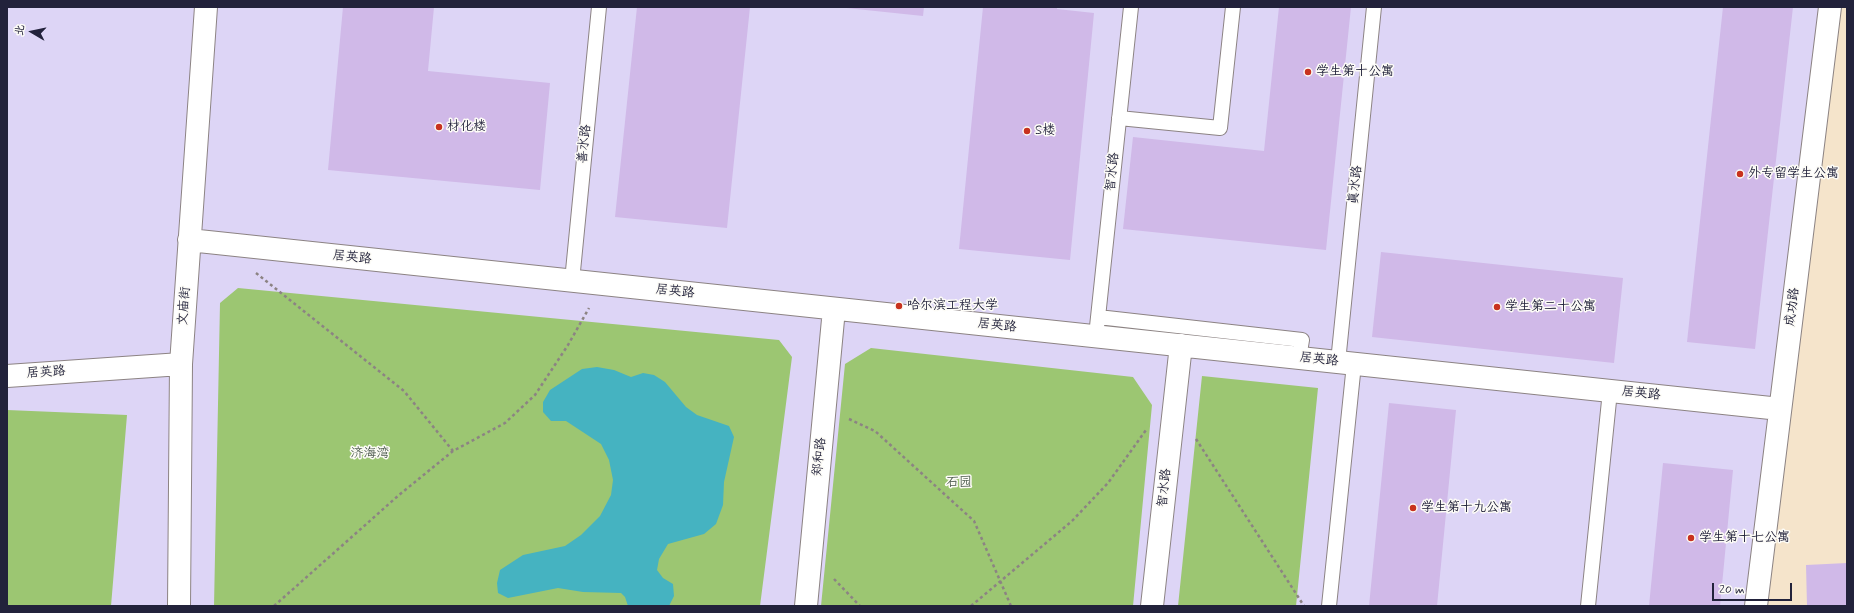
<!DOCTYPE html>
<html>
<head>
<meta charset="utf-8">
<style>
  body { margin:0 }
  #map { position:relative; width:1854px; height:613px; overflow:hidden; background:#f5e4cb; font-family:Mynerve,"LXGW WenKai TC",sans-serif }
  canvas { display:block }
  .frame { position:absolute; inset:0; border:8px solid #22223b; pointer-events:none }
  .north { position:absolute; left:12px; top:12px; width:40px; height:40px; -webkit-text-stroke:3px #fdfcf7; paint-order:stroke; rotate:279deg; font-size:11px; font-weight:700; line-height:16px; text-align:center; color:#22223b }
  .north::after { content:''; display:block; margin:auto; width:14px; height:18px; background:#22223b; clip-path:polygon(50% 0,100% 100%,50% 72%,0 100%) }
  .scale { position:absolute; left:1712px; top:583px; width:80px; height:18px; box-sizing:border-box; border:2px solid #22223b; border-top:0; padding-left:5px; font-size:12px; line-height:14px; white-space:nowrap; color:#22223b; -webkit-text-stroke:3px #fdfcf7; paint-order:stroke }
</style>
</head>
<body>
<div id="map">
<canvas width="1854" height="613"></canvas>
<div class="frame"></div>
<div class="north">北</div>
<div class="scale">20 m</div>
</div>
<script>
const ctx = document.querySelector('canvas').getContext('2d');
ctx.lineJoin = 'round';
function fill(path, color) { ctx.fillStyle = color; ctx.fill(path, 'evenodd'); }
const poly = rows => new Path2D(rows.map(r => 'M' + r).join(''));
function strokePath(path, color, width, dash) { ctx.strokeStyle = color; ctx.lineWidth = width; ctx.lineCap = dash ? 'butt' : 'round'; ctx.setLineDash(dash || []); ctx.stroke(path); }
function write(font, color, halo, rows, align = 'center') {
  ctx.font = font + ' Mynerve,"LXGW WenKai TC",sans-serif'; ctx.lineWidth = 3; ctx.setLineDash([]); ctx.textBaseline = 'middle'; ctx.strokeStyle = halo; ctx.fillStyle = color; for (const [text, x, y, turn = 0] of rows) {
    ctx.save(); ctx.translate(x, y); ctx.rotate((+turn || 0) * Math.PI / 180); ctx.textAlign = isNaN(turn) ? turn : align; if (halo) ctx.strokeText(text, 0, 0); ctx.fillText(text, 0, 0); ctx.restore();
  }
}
const built = poly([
  [7,7,1820,7,1761,606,7,606]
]);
const green = poly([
  [238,288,779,340,792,357,760,606,214,606,220,303],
  [871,348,1133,377,1152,405,1133,606,821,606,845,364],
  [1202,376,1318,388,1296,606,1178,606],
  [7,410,127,415,111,606,7,606]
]);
const water = poly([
  [597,367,614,370,631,377,643,373,654,375,665,382,686,407,697,415,729,426,734,437,724,482,723,505,716,524,704,534,668,544,659,559,657,570,663,578,673,584,674,596,669,606,628,606,625,597,621,593,583,592,558,588,508,598,498,593,497,583,500,570,523,555,565,546,581,535,600,516,611,495,613,480,609,460,601,444,566,421,551,421,543,412,543,402,550,390,582,369]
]);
const building = poly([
  [343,7,434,7,428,71,550,83,540,190,328,170],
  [637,7,750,7,727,228,615,217],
  [837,7,924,7,923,16],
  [983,7,1057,7,1057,9,1094,13,1070,260,959,249],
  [1279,7,1351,7,1326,250,1123,229,1133,137,1264,151],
  [1723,7,1793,7,1755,349,1687,342],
  [1381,252,1623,278,1614,363,1372,337],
  [1389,403,1456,410,1437,606,1369,606],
  [1663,463,1733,470,1720,606,1649,606],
  [1847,563,1847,606,1807,606,1806,565]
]);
const path = poly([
  [256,273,404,391,453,451],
  [849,419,875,431,974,521,1011,606],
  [1196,439,1304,606],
  [834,579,860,606],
  [274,606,399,495,453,451,505,423,535,395,568,345,589,308],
  [971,606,1072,521,1108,483,1146,430]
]);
const lane = poly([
  [1119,118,1220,128,1233,7],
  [572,281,599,7],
  [1098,317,1302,340,1299,358],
  [1096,336,1131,7],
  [1338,362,1374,7],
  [1329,606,1354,364],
  [1588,606,1610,391]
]);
const street = poly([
  [189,240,1780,409],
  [7,376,181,364],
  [179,606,181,364,206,7],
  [806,606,834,309],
  [1152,606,1181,345],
  [1756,606,1830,7]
]);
const markers = [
  [1308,72,4,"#c8321e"],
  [439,127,4,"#c8321e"],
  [1027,131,4,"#c8321e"],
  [1740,174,4,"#c8321e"],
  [899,306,4,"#c8321e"],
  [1497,307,4,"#c8321e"],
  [1413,508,4,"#c8321e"],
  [1691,538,4,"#c8321e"]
];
const poiNames = [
  ["学生第十公寓",1316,72],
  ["材化楼",447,127],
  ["S楼",1035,131],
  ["外专留学生公寓",1748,174],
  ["哈尔滨工程大学",907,306],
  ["学生第二十公寓",1505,307],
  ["学生第十九公寓",1421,508],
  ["学生第十七公寓",1699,538]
];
const streetNames = [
  ["善水路",585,144,-84],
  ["智水路",1113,172,-84],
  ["真水路",1356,185,-84],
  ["居英路",352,258,6],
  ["居英路",675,292,6],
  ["文庙街",185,306,-86],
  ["成功路",1793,307,-83],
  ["居英路",997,326,6],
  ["居英路",1319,360,6],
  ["居英路",46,373,-4],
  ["居英路",1641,394,6],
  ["郑和路",820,457,-84],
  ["智水路",1165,488,-84]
];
const parkNames = [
  ["济海湾",370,454],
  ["石园",959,483]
];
fill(built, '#ddd5f6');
fill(green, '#9cc672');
fill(water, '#45b3c1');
fill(building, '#d0b9e8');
strokePath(lane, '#8c8383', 16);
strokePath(street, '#8c8383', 24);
strokePath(path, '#8c8383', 2.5, [3, 3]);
strokePath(lane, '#fff', 14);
strokePath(street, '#fff', 22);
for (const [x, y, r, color] of markers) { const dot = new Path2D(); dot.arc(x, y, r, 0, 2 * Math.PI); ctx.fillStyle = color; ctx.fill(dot); strokePath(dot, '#fdfcf7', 1.5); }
write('13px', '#22223b', '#fdfcf7', poiNames, 'left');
write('13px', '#22223b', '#fdfcf7', streetNames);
write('13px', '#4d5b4e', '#fdfcf7', parkNames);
</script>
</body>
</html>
